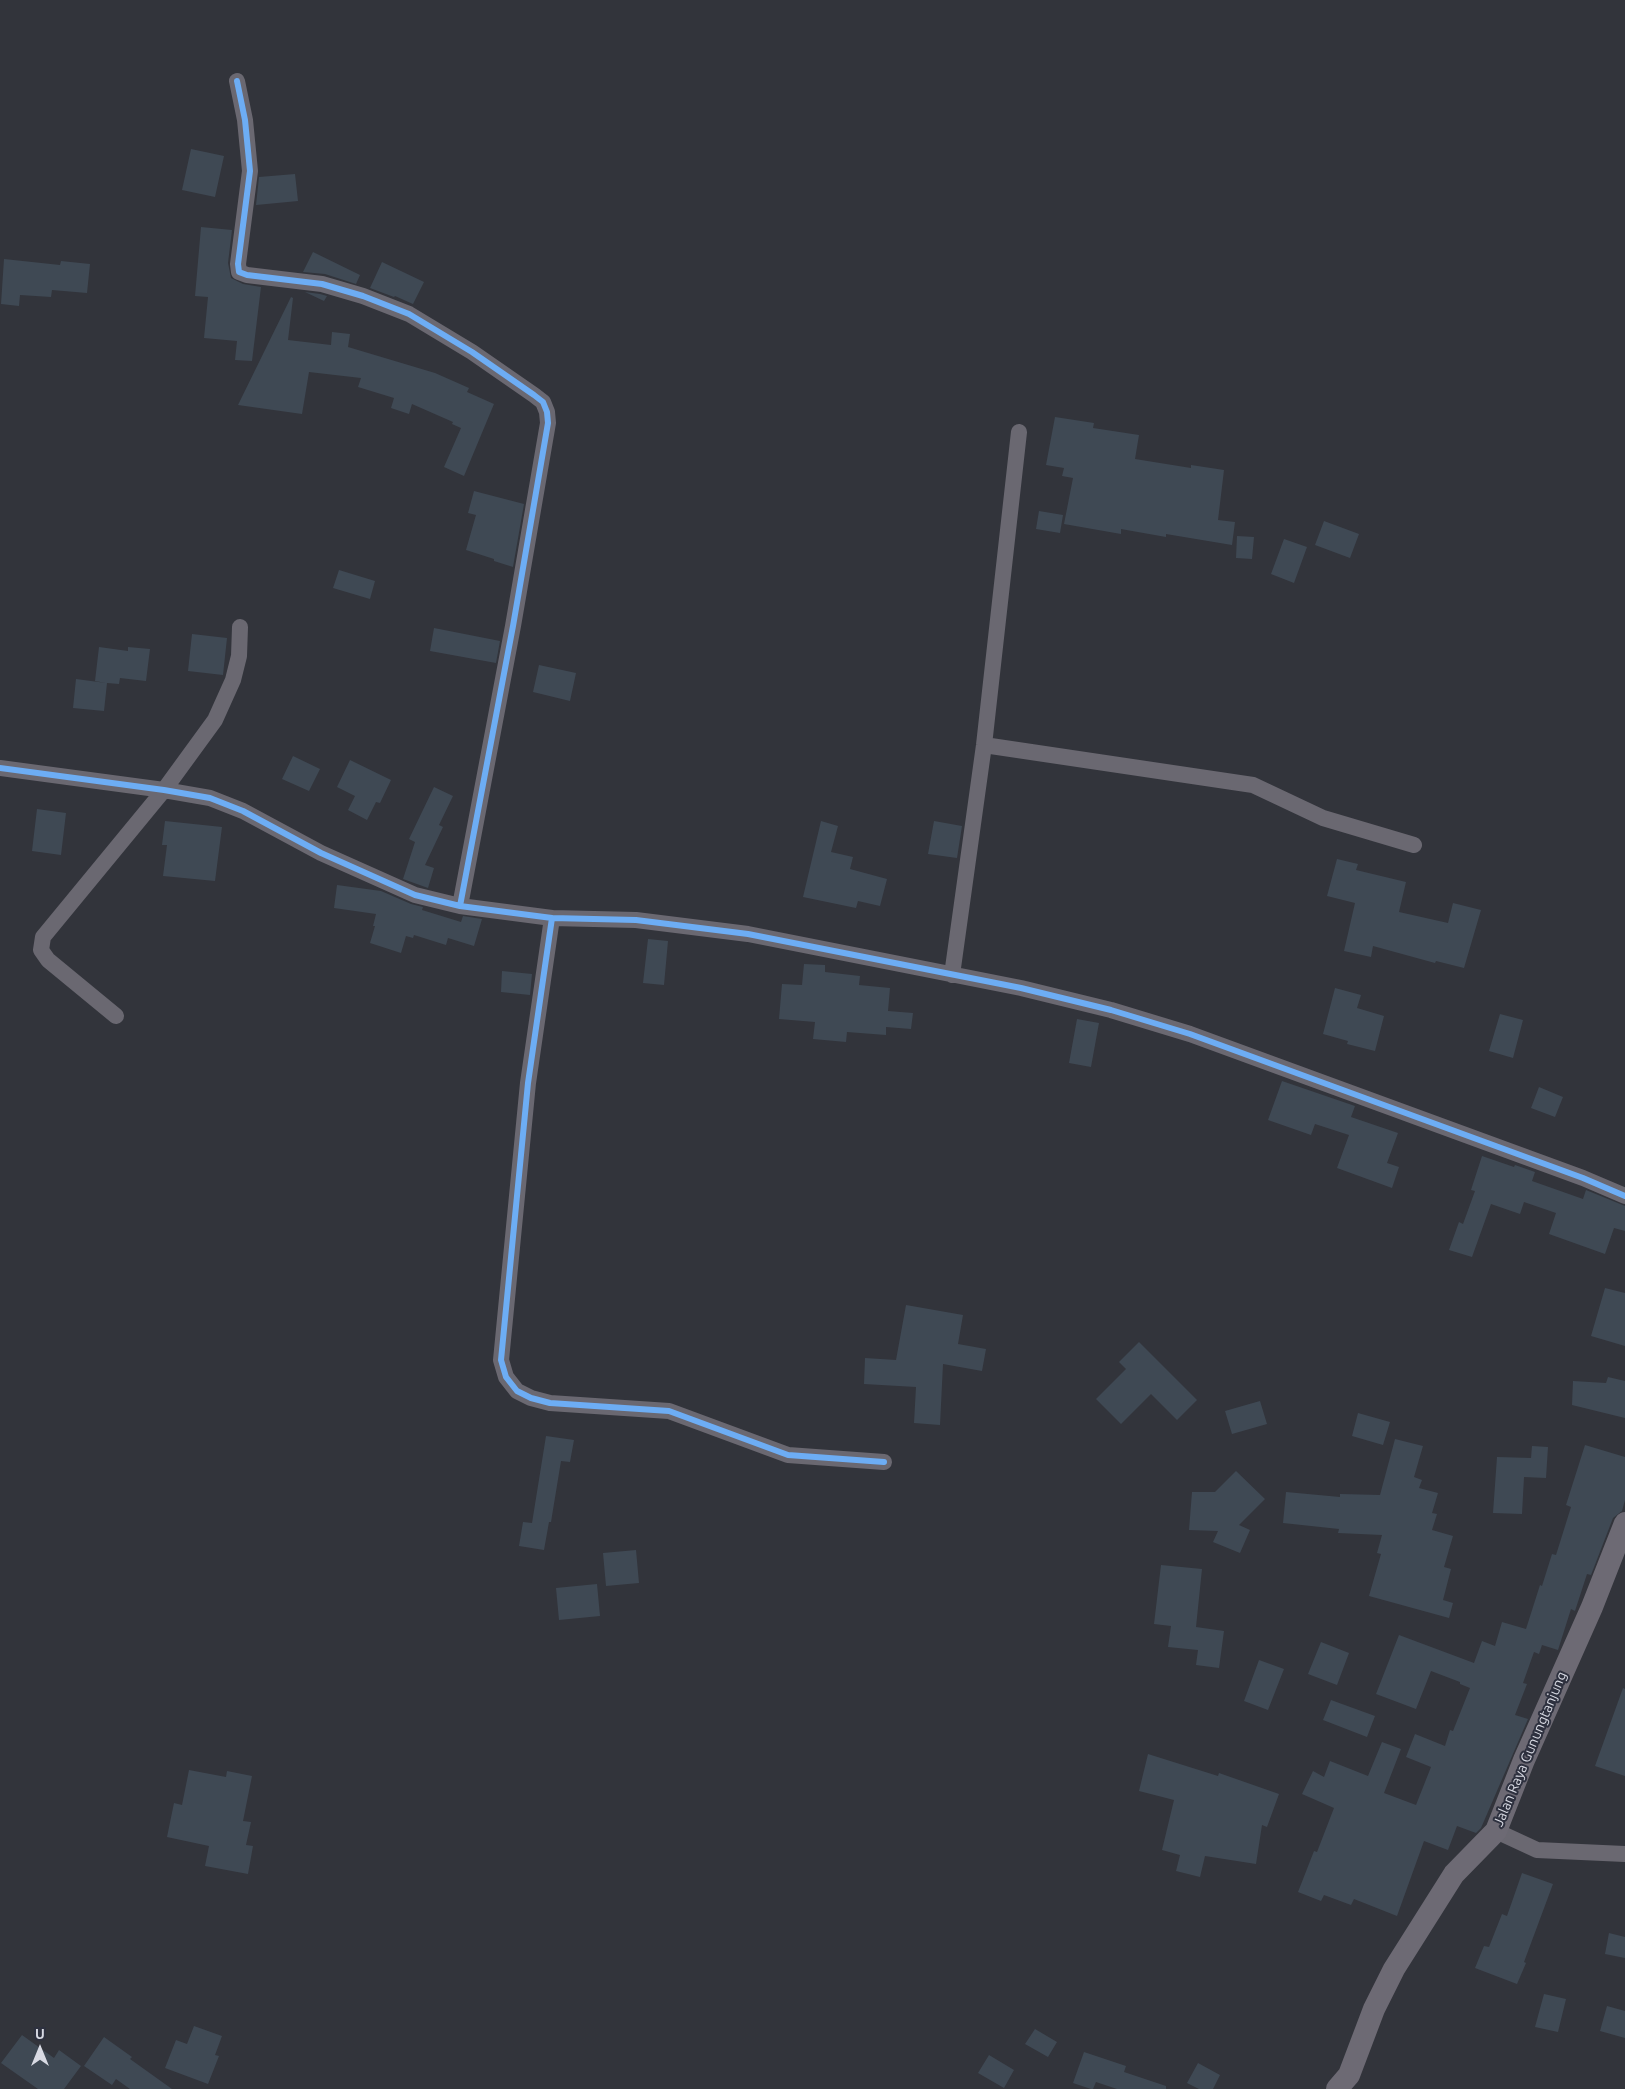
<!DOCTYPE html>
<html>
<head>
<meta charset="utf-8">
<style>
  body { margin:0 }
  #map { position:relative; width:1625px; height:2089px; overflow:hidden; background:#32343b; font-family:Ubuntu,sans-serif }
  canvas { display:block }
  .north { position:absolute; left:15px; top:2024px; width:50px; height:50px; -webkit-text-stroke:4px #2e313f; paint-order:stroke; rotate:0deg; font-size:14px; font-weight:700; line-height:20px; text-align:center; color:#d8dae3 }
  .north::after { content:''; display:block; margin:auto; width:18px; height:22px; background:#d8dae3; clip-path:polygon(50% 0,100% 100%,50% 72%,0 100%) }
</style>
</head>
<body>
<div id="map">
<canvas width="1625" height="2089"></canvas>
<div class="north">U</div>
</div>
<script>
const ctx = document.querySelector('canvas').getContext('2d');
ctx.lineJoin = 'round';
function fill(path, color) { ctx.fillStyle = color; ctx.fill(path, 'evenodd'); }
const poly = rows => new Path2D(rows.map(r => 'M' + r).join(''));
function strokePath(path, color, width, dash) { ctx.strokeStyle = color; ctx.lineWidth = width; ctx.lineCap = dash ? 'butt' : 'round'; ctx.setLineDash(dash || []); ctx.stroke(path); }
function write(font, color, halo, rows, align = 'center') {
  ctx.font = font + ' Ubuntu,sans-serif'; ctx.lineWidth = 4; ctx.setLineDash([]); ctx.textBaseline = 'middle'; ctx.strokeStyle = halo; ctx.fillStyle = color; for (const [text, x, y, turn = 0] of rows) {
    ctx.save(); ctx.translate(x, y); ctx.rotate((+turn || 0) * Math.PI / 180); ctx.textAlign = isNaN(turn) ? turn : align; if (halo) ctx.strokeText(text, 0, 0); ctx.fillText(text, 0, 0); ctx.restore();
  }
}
const building = poly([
  [191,149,224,156,215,197,182,190],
  [295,174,298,201,256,205,259,177],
  [201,227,232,230,228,263,231,278,243,284,261,287,252,361,235,360,237,341,204,338,208,297,195,296],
  [313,252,360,275,356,284,325,274,303,272],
  [4,259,60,265,61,261,90,264,87,293,52,290,51,297,20,295,19,306,1,304],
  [382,262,424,282,413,304,395,296,394,297,370,288],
  [305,292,320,294,327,296,324,301],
  [291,297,293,298,288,340,331,345,332,332,350,334,348,347,435,373,469,388,467,392,494,404,464,476,444,467,461,428,452,424,453,422,412,404,409,414,391,408,394,398,358,387,361,378,309,372,302,414,238,405],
  [1055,417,1094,423,1093,428,1139,435,1135,459,1191,468,1191,465,1224,470,1218,520,1235,522,1232,545,1166,534,1166,537,1121,529,1121,534,1064,524,1073,478,1062,476,1064,468,1046,465],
  [474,491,524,504,513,567,494,561,494,559,466,550,476,515,468,513],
  [1039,511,1063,515,1060,533,1036,529],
  [1324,521,1359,534,1350,558,1315,545],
  [1237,536,1254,537,1252,559,1236,558],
  [1284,539,1307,547,1294,583,1271,574],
  [339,570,375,581,370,599,333,588],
  [434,628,500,641,496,663,430,651],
  [192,634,227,638,223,675,188,671],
  [99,647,128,651,128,647,150,649,146,681,120,678,119,684,107,683,104,711,73,708,76,679,106,683,95,681],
  [539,665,576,673,570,701,533,692],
  [293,756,320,769,309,791,282,779],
  [350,760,391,780,380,803,376,802,367,820,348,810,355,796,337,787],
  [434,787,453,796,439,825,443,827,425,865,434,868,428,888,403,879,415,842,409,839],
  [37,809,66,813,61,855,32,851],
  [165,821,222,827,215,881,163,876,167,845,162,845],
  [821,821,838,826,831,852,853,857,850,869,887,879,880,906,858,901,856,908,803,897],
  [934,821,962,826,957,858,928,854],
  [1337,859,1358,864,1356,870,1406,882,1399,912,1448,923,1453,903,1481,910,1464,968,1436,961,1435,963,1373,946,1371,957,1344,951,1355,903,1327,896],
  [337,885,381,891,411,904,423,907,422,910,461,922,463,916,482,919,474,946,448,938,446,945,414,935,413,938,406,936,401,953,370,943,375,926,373,926,376,914,334,908],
  [648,939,668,941,664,985,643,983],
  [804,964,825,965,825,972,860,976,859,985,890,988,888,1011,913,1013,911,1029,886,1027,886,1035,847,1032,846,1042,813,1039,815,1022,779,1019,782,984,802,985],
  [502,971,532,974,530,995,501,992],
  [1335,988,1361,995,1357,1008,1384,1016,1375,1051,1347,1044,1348,1041,1323,1034],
  [1500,1014,1523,1020,1513,1058,1489,1051],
  [1077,1019,1099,1023,1091,1067,1069,1063],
  [1282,1081,1355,1106,1351,1117,1398,1133,1387,1163,1399,1167,1392,1188,1337,1168,1349,1135,1315,1124,1311,1135,1268,1120],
  [1539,1087,1563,1097,1555,1117,1531,1108],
  [1482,1156,1514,1167,1515,1165,1535,1172,1532,1181,1583,1199,1586,1190,1625,1206,1625,1231,1614,1228,1605,1254,1549,1234,1556,1213,1524,1202,1520,1214,1491,1204,1472,1257,1449,1250,1459,1222,1463,1224,1475,1191,1471,1190],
  [1605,1288,1625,1293,1625,1346,1591,1336],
  [906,1305,963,1315,958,1344,986,1349,982,1371,943,1364,940,1425,914,1423,916,1387,864,1384,865,1358,896,1360],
  [1139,1342,1197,1400,1177,1420,1151,1394,1121,1424,1096,1399,1126,1369,1119,1362],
  [1608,1377,1625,1381,1625,1418,1572,1405,1573,1381,1606,1383],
  [1260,1401,1267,1424,1232,1434,1225,1411],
  [1358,1413,1390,1422,1383,1445,1352,1436],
  [546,1436,574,1440,570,1462,561,1461,551,1522,549,1522,544,1550,519,1546,523,1522,532,1523],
  [1395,1439,1423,1446,1414,1477,1422,1480,1419,1488,1438,1493,1432,1513,1437,1514,1432,1530,1453,1536,1444,1567,1451,1569,1443,1600,1453,1603,1449,1618,1369,1596,1381,1554,1377,1553,1382,1535,1338,1533,1339,1529,1283,1523,1286,1492,1340,1497,1340,1494,1380,1495],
  [1585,1445,1625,1457,1625,1500,1622,1511,1613,1518,1591,1575,1587,1574,1575,1611,1571,1609,1558,1650,1542,1645,1539,1654,1534,1652,1523,1683,1527,1684,1515,1715,1528,1719,1481,1828,1476,1833,1457,1826,1448,1850,1424,1841,1397,1916,1354,1899,1351,1905,1324,1895,1321,1901,1298,1892,1314,1851,1317,1852,1334,1808,1302,1794,1313,1771,1324,1777,1330,1761,1368,1776,1382,1742,1401,1749,1384,1793,1416,1805,1431,1767,1406,1757,1415,1734,1445,1746,1450,1730,1453,1731,1470,1688,1460,1684,1460,1682,1431,1671,1416,1709,1376,1694,1399,1635,1474,1663,1482,1641,1495,1646,1502,1622,1526,1629,1540,1585,1542,1586,1552,1554,1556,1555,1571,1507,1566,1505],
  [1532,1446,1548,1447,1546,1478,1524,1477,1522,1514,1493,1513,1497,1457,1531,1458],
  [1236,1471,1265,1499,1239,1525,1250,1530,1240,1553,1213,1542,1218,1531,1189,1530,1192,1492,1215,1492],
  [636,1550,639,1583,606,1586,603,1553],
  [1161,1565,1202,1569,1196,1627,1224,1631,1219,1668,1196,1665,1198,1650,1168,1647,1171,1626,1154,1624],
  [597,1584,600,1616,559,1620,556,1588],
  [1321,1642,1349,1653,1337,1685,1308,1674],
  [1259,1660,1284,1669,1268,1710,1244,1701],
  [1623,1688,1625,1689,1625,1776,1595,1766],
  [1331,1700,1375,1716,1367,1737,1323,1720],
  [1148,1754,1218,1776,1219,1773,1279,1794,1267,1827,1262,1825,1256,1864,1205,1856,1200,1877,1176,1871,1180,1855,1162,1850,1174,1800,1139,1791],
  [189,1770,226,1777,227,1771,252,1776,243,1821,251,1822,246,1845,253,1846,248,1874,205,1866,209,1846,167,1837,174,1803,182,1805],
  [1522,1873,1553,1884,1524,1962,1526,1963,1517,1984,1475,1968,1484,1946,1489,1947,1502,1914,1507,1916],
  [1609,1933,1625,1937,1625,1958,1605,1954],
  [1544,1994,1566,1999,1558,2032,1535,2027],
  [1607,2006,1625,2011,1625,2038,1600,2031],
  [194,2026,222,2036,215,2055,219,2056,208,2084,165,2068,176,2040,187,2044],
  [1035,2029,1057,2042,1048,2057,1025,2044],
  [22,2035,54,2058,59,2050,81,2066,64,2089,38,2089,1,2063],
  [104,2037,132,2057,130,2059,172,2089,130,2089,116,2079,112,2085,84,2066],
  [1084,2052,1126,2066,1124,2072,1166,2086,1166,2089,1117,2089,1096,2082,1093,2089,1091,2089,1073,2083],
  [989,2055,1014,2070,1004,2088,978,2073],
  [1198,2063,1220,2075,1213,2089,1199,2089,1187,2083]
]);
const minor = poly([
  [237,81,245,120,250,171,238,264,239,272,247,275,322,284,363,296,409,314,472,352,534,395,543,402,547,412,548,423,513,626,460,906],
  [984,745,1253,785,1323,818,1414,845],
  [0,768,164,790,210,798,243,811,321,853,415,895,460,906,552,918,636,920,748,934,1021,988,1111,1010,1190,1034,1583,1178,1625,1196],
  [552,918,528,1083,501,1360,506,1377,517,1391,531,1398,550,1403,669,1411,788,1455,884,1462],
  [952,975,984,745,1019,432],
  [116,1016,48,960,41,950,43,937,164,790,215,720,233,680,239,656,240,627],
  [1496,1831,1537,1850,1625,1854]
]);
const secondary = poly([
  [1337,2089,1349,2075,1374,2009,1394,1969,1454,1874,1496,1831,1524,1760,1592,1607,1625,1523]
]);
const cycleway = poly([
  [237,81,245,120,250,171,238,264,239,272,247,275,322,284,363,296,409,314,472,352,534,395,543,402,547,412,548,423,513,626,460,906],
  [0,768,164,790,210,798,243,811,321,853,415,895,460,906,552,918,636,920,748,934,1021,988,1111,1010,1190,1034,1583,1178,1625,1196],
  [552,918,528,1083,501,1360,506,1377,517,1391,531,1398,550,1403,669,1411,788,1455,884,1462]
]);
const streetNames = [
  ["Jalan Raya Gunungtanjung",1530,1749,-67]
];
fill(building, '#3f4954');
strokePath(minor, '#6a6871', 16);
strokePath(secondary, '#6d6a74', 22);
strokePath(cycleway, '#6dadf4', 6);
write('14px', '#d8dae3', '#2e313f', streetNames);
</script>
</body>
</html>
